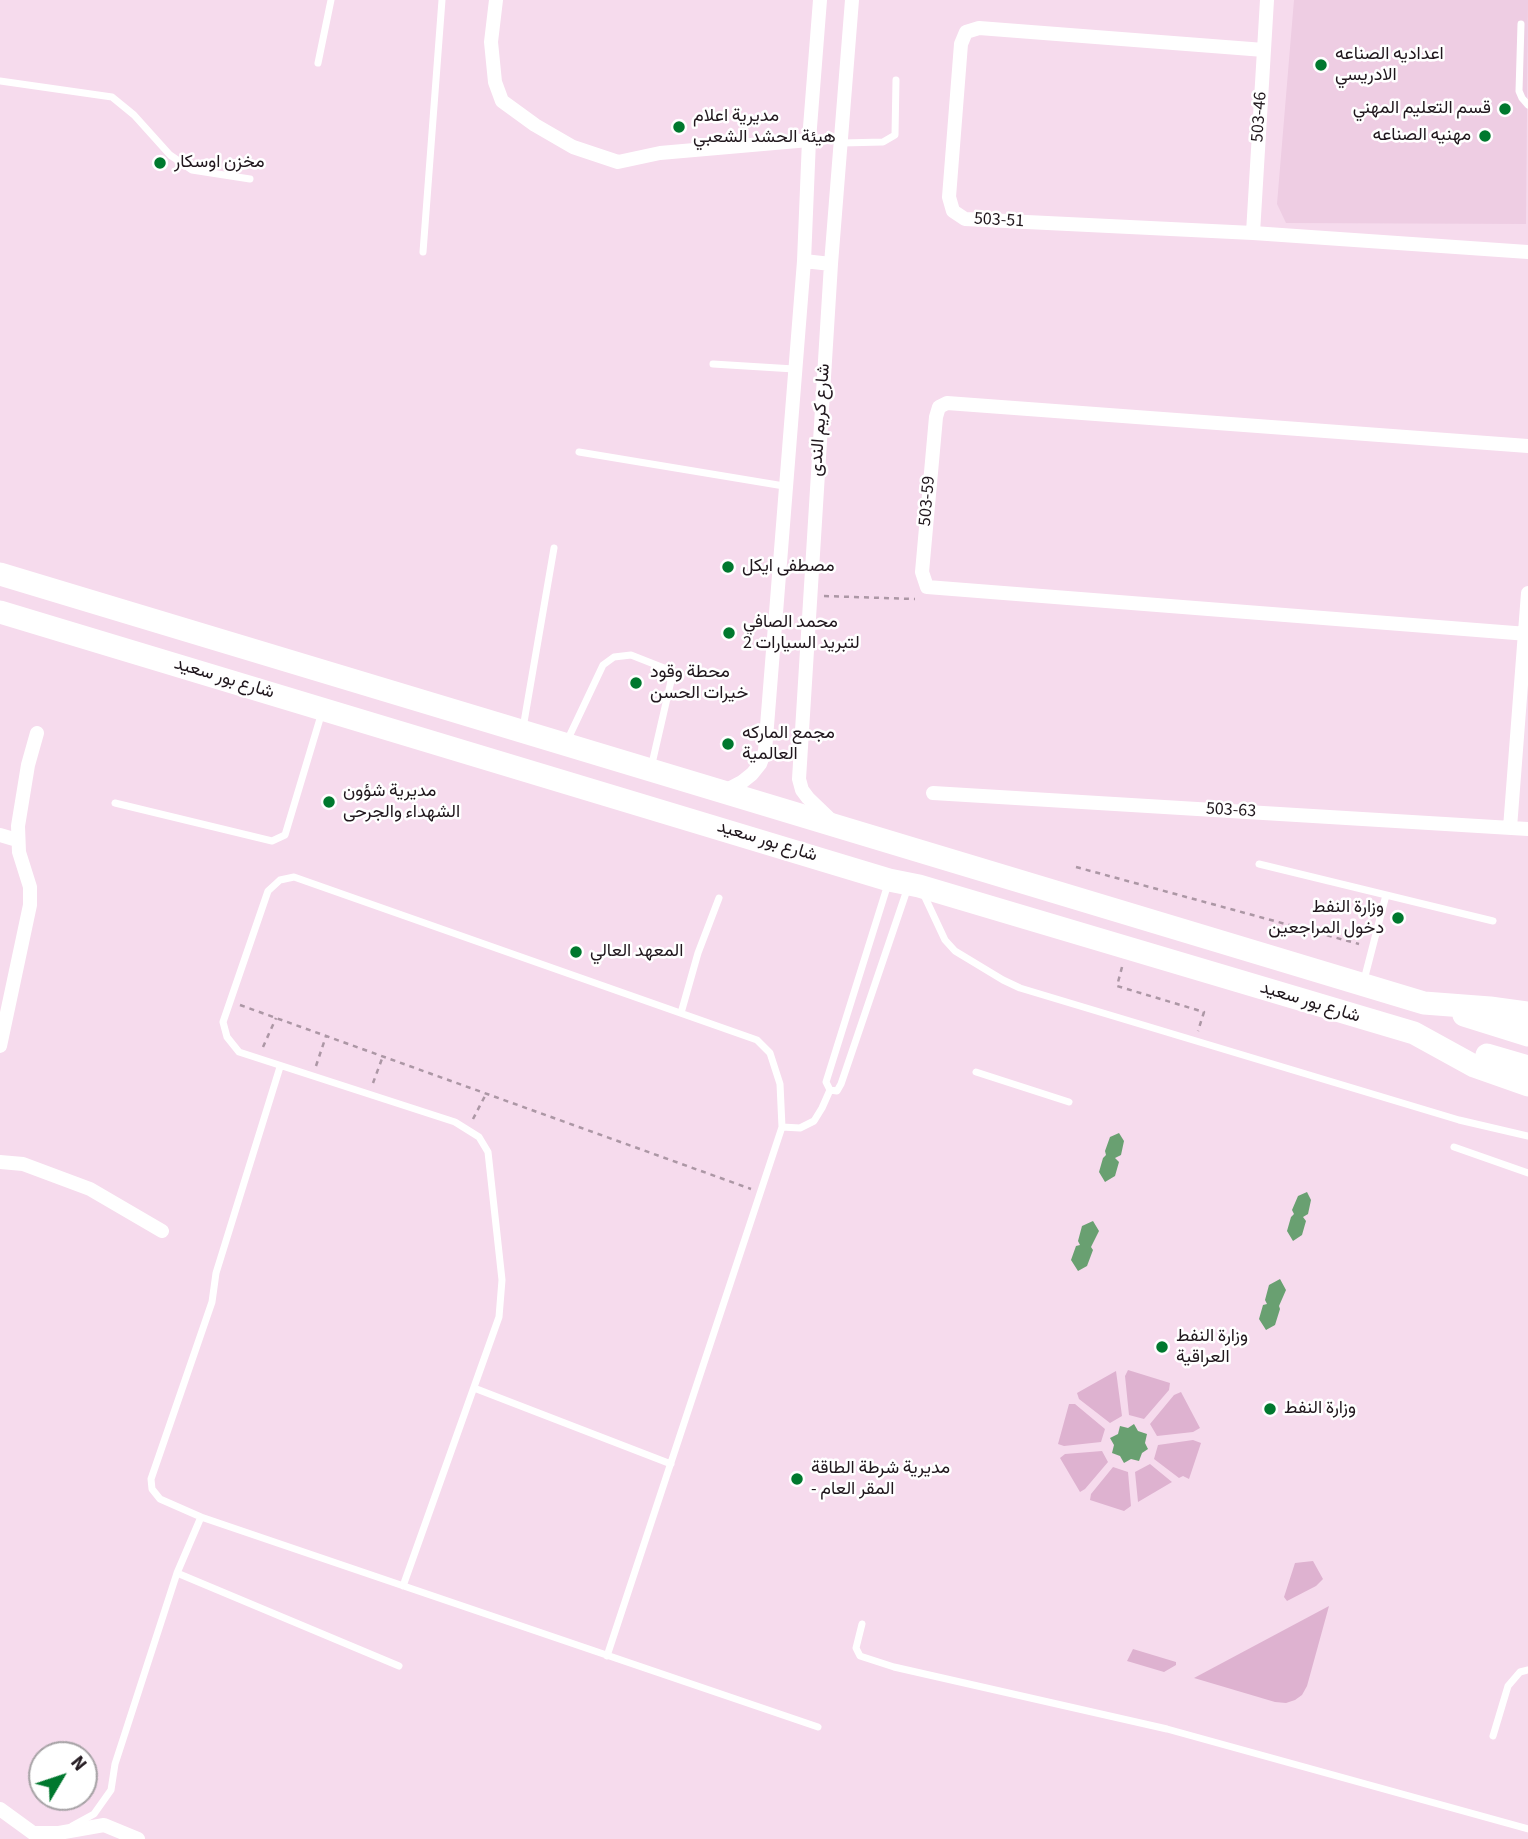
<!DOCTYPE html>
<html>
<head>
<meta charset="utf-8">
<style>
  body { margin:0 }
  #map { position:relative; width:1528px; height:1839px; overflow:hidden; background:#f6dbed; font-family:"Source Sans 3",sans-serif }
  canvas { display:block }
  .north { position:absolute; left:28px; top:1741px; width:70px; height:70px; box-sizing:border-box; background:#fff; border:2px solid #a6a2a5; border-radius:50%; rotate:51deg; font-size:19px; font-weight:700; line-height:28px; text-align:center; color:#20171d }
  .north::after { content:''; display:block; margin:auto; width:24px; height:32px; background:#00782e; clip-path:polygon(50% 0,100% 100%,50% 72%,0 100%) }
</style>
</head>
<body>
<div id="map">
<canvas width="1528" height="1839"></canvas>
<div class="north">N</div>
</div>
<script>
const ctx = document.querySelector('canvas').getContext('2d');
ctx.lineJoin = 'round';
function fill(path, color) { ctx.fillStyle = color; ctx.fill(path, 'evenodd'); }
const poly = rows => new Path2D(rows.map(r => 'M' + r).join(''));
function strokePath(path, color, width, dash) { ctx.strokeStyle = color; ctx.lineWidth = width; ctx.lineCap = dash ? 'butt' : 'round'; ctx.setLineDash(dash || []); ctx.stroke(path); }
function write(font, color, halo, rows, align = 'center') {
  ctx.font = font + ' "Source Sans 3",Vazirmatn,sans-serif'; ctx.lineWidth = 5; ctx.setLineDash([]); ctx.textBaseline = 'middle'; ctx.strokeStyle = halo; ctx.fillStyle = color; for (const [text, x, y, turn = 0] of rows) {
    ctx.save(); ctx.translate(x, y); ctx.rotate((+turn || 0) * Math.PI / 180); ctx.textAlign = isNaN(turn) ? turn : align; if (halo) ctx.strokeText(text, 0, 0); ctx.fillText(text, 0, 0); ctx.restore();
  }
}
const built = poly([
  [1294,0,1528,0,1526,224,1286,223,1277,204]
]);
const green = poly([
  [1128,1370,1170,1383,1169,1390,1144,1419,1129,1415,1125,1376],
  [1116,1371,1122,1416,1110,1423,1079,1399,1077,1393],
  [1181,1392,1200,1428,1193,1432,1157,1436,1150,1424,1174,1395],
  [1069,1404,1075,1404,1105,1429,1101,1442,1064,1446,1058,1444],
  [1193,1440,1201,1443,1189,1479,1183,1476,1179,1478,1154,1459,1158,1445],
  [1102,1451,1108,1462,1085,1489,1080,1492,1060,1458,1065,1454],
  [1150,1464,1172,1482,1138,1502,1135,1472],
  [1113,1467,1128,1472,1131,1506,1124,1511,1090,1500,1091,1494],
  [1313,1561,1323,1579,1316,1586,1287,1601,1284,1597,1295,1563],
  [1329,1606,1307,1686,1302,1695,1295,1700,1286,1703,1275,1702,1194,1678],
  [1133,1649,1176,1662,1176,1665,1164,1672,1127,1661]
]);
const water = poly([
  [1119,1133,1124,1141,1121,1155,1115,1158,1119,1162,1115,1176,1105,1182,1099,1172,1103,1158,1106,1155,1105,1151,1110,1137],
  [1307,1192,1311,1200,1308,1214,1303,1217,1306,1221,1302,1235,1293,1241,1287,1231,1291,1217,1294,1214,1292,1210,1298,1196],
  [1093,1221,1099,1231,1091,1247,1093,1250,1087,1266,1078,1271,1071,1260,1076,1246,1080,1245,1078,1241,1082,1226],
  [1280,1279,1286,1290,1279,1306,1280,1309,1275,1325,1266,1330,1259,1319,1263,1305,1267,1304,1265,1300,1269,1285],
  [1134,1424,1138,1431,1147,1434,1145,1443,1148,1449,1142,1453,1139,1461,1131,1459,1124,1463,1120,1456,1112,1453,1114,1445,1110,1438,1118,1434,1120,1426,1128,1428]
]);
const path = poly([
  [824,596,915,599],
  [1076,867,1359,944],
  [1122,967,1117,986,1204,1012,1198,1031],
  [240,1005,751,1189],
  [263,1047,276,1018],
  [316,1066,326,1036],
  [373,1083,383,1056],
  [473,1119,486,1094]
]);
const lane = poly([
  [1521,24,1519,91,1522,98,1528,105],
  [318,63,331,0],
  [0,81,112,97,134,115,170,155,192,170,250,179],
  [842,143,883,142,895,135,896,80],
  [423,252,442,0],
  [713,364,794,369],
  [579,452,784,486],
  [523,728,554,548],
  [567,741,603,665,614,657,631,655,664,668,671,681,651,768],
  [115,803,272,841,285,835,322,712],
  [1259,864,1493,921],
  [923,893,945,940,955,951,1003,980,1020,988,1459,1120,1528,1136],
  [1364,980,1386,895],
  [681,1013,698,953,719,898],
  [976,1072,1069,1102],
  [830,1090,837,1091,841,1084,908,887],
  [782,1127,800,1128,814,1121,822,1108,830,1090,826,1082,888,884],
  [1454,1147,1528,1173],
  [474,1388,671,1464],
  [201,1517,160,1499,152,1489,151,1479,212,1302,216,1273,280,1067],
  [177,1573,201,1517,818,1727],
  [403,1586,499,1317,502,1280,488,1152,479,1137,455,1122,239,1052,227,1037,223,1022,268,891,280,880,294,877,757,1040,770,1053,780,1084,782,1127,607,1656],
  [862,1624,856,1648,860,1656,894,1667,1167,1729,1528,1829],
  [1493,1736,1508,1686,1520,1672,1528,1670],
  [72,1826,94,1814,111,1790,115,1764,177,1573,399,1666]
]);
const street = poly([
  [496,0,491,42,495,82,502,101,535,125,573,147,618,162,660,153,809,140],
  [1264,50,979,28,966,32,961,44,949,197,953,211,965,219,1253,233,1528,252],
  [1253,233,1267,0],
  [804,261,831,264],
  [1528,446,947,403,939,407,936,417,922,572,927,587,1528,634],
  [723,792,742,782,752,774,760,764,765,751,804,261,809,140,820,0],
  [933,793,1528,829],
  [833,822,808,798,802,790,799,779,831,264,852,0],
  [1510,828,1528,593],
  [0,835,17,840],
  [0,1046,30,905,30,887,19,852,18,826,28,765,37,733],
  [0,1162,23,1164,90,1189,162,1231],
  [0,1809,33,1833,59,1833,104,1825,138,1839]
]);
const primary = poly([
  [0,574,1424,1003,1490,1008,1528,1013],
  [0,612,889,880,919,886,1414,1033,1474,1066,1528,1085],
  [1464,1015,1528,1035],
  [1487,1055,1528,1067]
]);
const markers = [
  [1321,65,7,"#00782e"],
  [1505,109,7,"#00782e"],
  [679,127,7,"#00782e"],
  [1485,136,7,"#00782e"],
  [160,163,7,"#00782e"],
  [728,567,7,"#00782e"],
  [729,633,7,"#00782e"],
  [636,683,7,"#00782e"],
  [728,744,7,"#00782e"],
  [329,802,7,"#00782e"],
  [1398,918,7,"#00782e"],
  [576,952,7,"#00782e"],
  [1162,1347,7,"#00782e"],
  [1270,1409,7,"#00782e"],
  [797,1479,7,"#00782e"]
];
const poiNames = [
  ["اعداديه الصناعه",1335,55],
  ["الادريسي",1335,76],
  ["قسم التعليم المهني",1491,109,"right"],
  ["مديرية اعلام",693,117],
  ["هيئة الحشد الشعبي",693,138],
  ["مهنيه الصناعه",1471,136,"right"],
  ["مخزن اوسكار",174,163],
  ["مصطفى ايكل",742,567],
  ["محمد الصافي",743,623],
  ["لتبريد السيارات 2",743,644],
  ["محطة وقود",650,673],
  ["خيرات الحسن",650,694],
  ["مجمع الماركه",742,734],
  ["العالمية",742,755],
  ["مديرية شؤون",343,792],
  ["الشهداء والجرحى",343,813],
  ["وزارة النفط",1384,908,"right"],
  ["دخول المراجعين",1384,929,"right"],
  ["المعهد العالي",590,952],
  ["وزارة النفط",1176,1337],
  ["العراقية",1176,1358],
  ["وزارة النفط",1284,1409],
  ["مديرية شرطة الطاقة",811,1469],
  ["- المقر العام",811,1490]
];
const streetNames = [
  ["503-46",1260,117,-86],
  ["503-51",999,221,3],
  ["شارع كريم الندى",821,420,-86],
  ["503-59",928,501,-85],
  ["شارع بور سعيد",224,679,17],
  ["503-63",1231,811,3],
  ["شارع بور سعيد",767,842,17],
  ["شارع بور سعيد",1310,1003,17]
];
fill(built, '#eecde3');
fill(green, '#deb2d0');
fill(water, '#69a071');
strokePath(path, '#ac97a5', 2.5, [5, 5]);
strokePath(lane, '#fff', 7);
strokePath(street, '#fff', 14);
strokePath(primary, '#fff', 23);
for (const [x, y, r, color] of markers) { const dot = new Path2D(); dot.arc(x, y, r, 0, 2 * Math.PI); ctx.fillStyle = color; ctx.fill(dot); strokePath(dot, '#fff', 2.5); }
write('18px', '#20171d', '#fff', poiNames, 'left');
write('18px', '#20171d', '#fff', streetNames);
</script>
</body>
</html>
